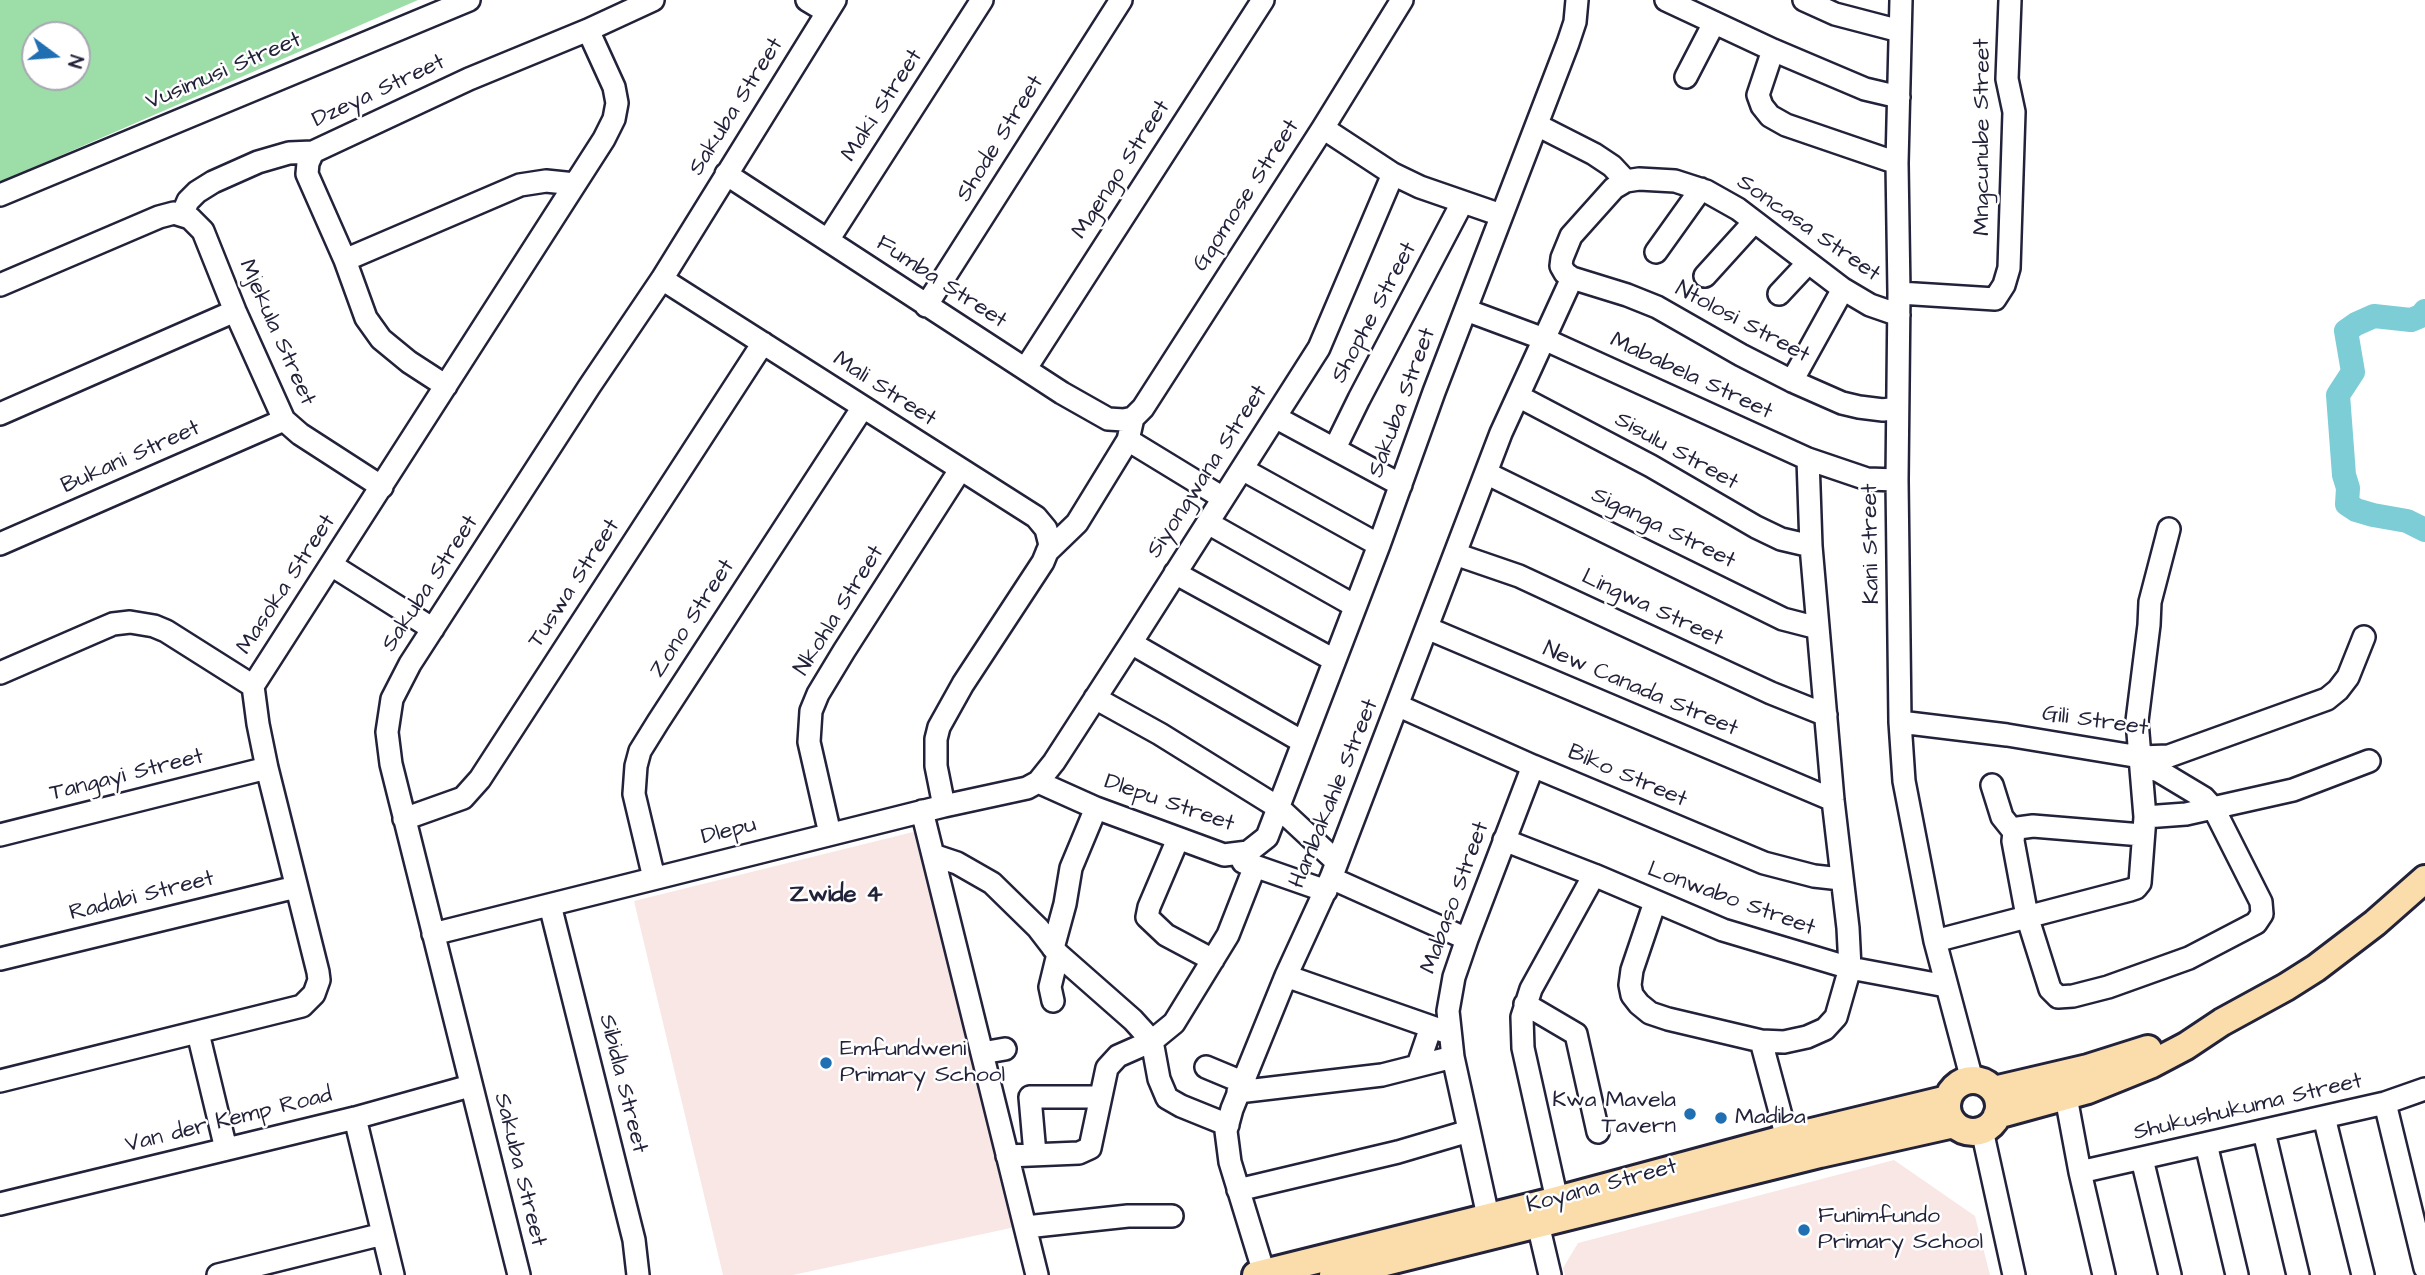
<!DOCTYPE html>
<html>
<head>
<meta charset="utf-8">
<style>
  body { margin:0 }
  #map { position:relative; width:2425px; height:1275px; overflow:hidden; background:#fff; font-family:"Architects Daughter",sans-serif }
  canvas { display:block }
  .north { position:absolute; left:21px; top:21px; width:70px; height:70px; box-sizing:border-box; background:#fff; border:2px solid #a7a7b1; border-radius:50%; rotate:106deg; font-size:19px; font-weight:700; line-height:28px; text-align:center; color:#22223b }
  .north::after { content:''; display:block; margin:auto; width:24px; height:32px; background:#1f6fb2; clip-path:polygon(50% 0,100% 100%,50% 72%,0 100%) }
</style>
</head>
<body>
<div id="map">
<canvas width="2425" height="1275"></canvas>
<div class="north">N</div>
</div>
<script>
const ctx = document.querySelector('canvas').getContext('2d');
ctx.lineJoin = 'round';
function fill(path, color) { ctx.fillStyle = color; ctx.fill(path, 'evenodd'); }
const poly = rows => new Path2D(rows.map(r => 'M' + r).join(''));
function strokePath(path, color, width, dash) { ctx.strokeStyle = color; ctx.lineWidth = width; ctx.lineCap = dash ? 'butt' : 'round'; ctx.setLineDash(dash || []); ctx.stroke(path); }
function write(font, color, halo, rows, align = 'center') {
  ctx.font = font + ' "Architects Daughter",sans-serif'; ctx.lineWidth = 5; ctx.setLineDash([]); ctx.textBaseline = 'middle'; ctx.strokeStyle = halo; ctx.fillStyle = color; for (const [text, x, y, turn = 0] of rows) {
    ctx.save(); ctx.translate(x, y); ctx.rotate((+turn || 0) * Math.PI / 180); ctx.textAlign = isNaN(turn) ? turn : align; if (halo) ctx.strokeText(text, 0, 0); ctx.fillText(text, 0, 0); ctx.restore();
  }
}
const built = poly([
  [913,832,924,836,1020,1226,793,1275,723,1275,634,901],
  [1894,1160,1975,1216,1990,1275,1565,1275,1563,1268,1578,1243]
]);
const green = poly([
  [0,0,418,0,0,182],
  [35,35,77,35,77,77,35,77]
]);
const river = poly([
  [2425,311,2421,316,2411,320,2374,316,2356,324,2346,331,2353,372,2338,395,2344,475,2348,488,2347,504,2356,510,2373,515,2407,521,2425,530]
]);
const minor = poly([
  [807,0,827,12],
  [1666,0,1773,50,1865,89,1899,97],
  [1804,0,1835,14,1900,31],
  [1901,0,1897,163,1899,293,1897,480,1900,722,1904,781,1935,941,1972,1080],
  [1773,50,1758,95,1762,106,1770,116,1786,125,1897,163],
  [1686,77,1714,23],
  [1537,125,1594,154,1612,166,1626,181],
  [1323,128,1393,174,1420,187,1501,215],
  [726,174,1062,393,1108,419,1124,420,1133,418,1143,408,1323,128,1402,0],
  [0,195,469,0],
  [182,215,188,201,197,192,213,182,258,162,289,153,313,152],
  [828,240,982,0],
  [1656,252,1701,189],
  [345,260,520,185,546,181,575,184],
  [1705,276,1754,222],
  [662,279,1036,517,1046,529,1050,545,1043,562,963,684,939,727,936,739,936,766,944,806],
  [0,285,159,217,174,213,190,218,203,231,235,311,284,420,300,434,382,487],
  [1899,293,1995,299,2004,285,2009,268,2014,112,2007,79,2010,0],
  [1779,294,1808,263],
  [926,306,1121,0],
  [1466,310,1544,339,1808,459,1867,479,1897,480],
  [1026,368,1263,0],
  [1792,381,1843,289],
  [446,386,409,362,381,339,366,318,345,260,307,174,308,163,313,152,469,79,588,30,653,0],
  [1518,396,1651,466,1756,527,1781,539,1811,546],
  [1897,408,1883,410,1859,407,1842,403,1792,381,1741,355,1657,307,1627,295,1572,278,1565,273,1561,266,1562,258,1571,236,1614,188,1626,181,1639,179,1675,181,1706,191,1738,209,1843,289,1870,305,1899,315],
  [0,414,235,311],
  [1275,417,1401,485],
  [1128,440,1223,498],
  [1335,448,1359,399,1462,203],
  [1242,469,1379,545],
  [1486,473,1783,619,1818,628],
  [1208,523,1355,606],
  [0,544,284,420],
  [1047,552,1077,523,1128,440,1133,418],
  [1455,554,1519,576,1771,693,1826,715],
  [333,566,433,629],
  [1175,573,1334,660],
  [1427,628,1833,800],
  [1131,643,1303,742],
  [0,673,99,630,113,624,130,622,154,626,166,631,253,686],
  [1095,698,1160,734,1279,808,1337,862],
  [1399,706,1533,766,1764,863,1814,876,1841,879],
  [1900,722,2007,735,2140,757,2169,756,2327,699,2338,690,2348,677,2364,637],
  [2142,770,2153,769,2159,771,2204,798,2214,809,2261,902,2262,914,2256,923,2189,958,2108,987,2073,996,2058,997,2050,989,2027,916,2013,841,2014,832,2018,828,2033,826,2142,835],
  [1038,782,1096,808,1224,855,1248,852,1267,837,1379,545,1434,392,1568,43,1575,22,1577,0],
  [1992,785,2002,817,2014,832],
  [922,811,1037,1275],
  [2145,817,2186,814,2293,790,2369,761],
  [404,819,463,798,480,779,763,343],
  [830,834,809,742,811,711,818,694,844,651,960,470],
  [0,835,267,768],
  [1178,839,1149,907,1147,917,1166,935,1213,960],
  [1504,840,1594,875,1723,930,1850,968,1946,986],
  [933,855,957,863,992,883,1038,928,1058,954,1133,1020,1152,1041,1159,1079,1167,1098,1181,1106,1228,1125],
  [1243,862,1326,891],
  [654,878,634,794,636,766,640,751,658,722,863,407],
  [1331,878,1467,939],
  [1655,902,1632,970,1630,985,1632,995,1639,1004,1650,1013,1668,1019,1761,1041,1784,1042,1807,1037,1825,1029,1836,1017,1850,968,1848,928,1833,800,1811,546,1808,459],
  [550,905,634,1240,638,1275],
  [433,934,944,806,1027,788,1038,782,1054,762,1131,643,1319,348,1393,174],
  [1935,941,2130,890,2136,888,2140,883,2145,817,2137,721,2149,625,2150,602,2169,529],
  [1053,948,1065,904,1071,868,1096,808],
  [0,959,296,887],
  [1286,976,1449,1033],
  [1053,1001,1050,987,1058,954],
  [1525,1004,1576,1034,1598,1132],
  [198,1033,226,1149],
  [1761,1041,1787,1138],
  [982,1053,1005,1049],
  [1418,1065,1431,1027],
  [1206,1067,1242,1082],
  [0,1081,302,1006,314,994,319,980,318,972,267,768,258,724,253,686,604,139,614,119,617,103,614,87,588,30],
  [1238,1092,1382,1075,1453,1057],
  [2066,1097,2080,1172,2104,1275],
  [2385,1103,2425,1268],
  [2324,1117,2363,1275],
  [355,1118,393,1275],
  [1982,1130,2014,1275],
  [2264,1132,2298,1275],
  [2206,1144,2237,1275],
  [1035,1154,1030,1097,1099,1097],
  [1007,1156,1079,1153,1090,1148,1107,1068,1118,1056,1152,1041,1174,1023,1228,935,1255,866],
  [2142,1159,2170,1275],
  [2080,1172,2385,1103,2425,1089],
  [1238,1190,1398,1152,1469,1131],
  [1557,1200,1523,1048,1522,1017,1531,989,1594,875],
  [0,1204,355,1118,470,1086],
  [1488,1216,1453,1057,1448,1011,1454,977,1467,939,1533,766],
  [1538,1224,1550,1275],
  [1026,1227,1128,1216,1172,1216],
  [1264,1273,1230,1162,1226,1131,1232,1109,1286,976,1331,878,1501,433,1572,278],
  [218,1275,383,1234],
  [519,1275,391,764,387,732,392,699,410,664,589,387,662,279,835,0]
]);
const major = poly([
  '1947 1106a26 26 0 1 1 52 0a26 26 0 1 1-52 0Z',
  [1994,1090,2088,1068,2148,1049],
  [1997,1115,2088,1090,2150,1065,2186,1046,2222,1022,2286,987,2316,968,2375,923,2425,879],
  [1256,1275,1557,1200,1787,1138,1948,1099],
  [1333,1275,1820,1154,1954,1124]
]);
const markers = [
  [826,1063,7,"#1f6fb2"],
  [1690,1114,7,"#1f6fb2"],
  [1721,1118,7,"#1f6fb2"],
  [1804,1230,7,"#1f6fb2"]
];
const streetNames = [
  ["Vusimusi Street",224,72,-23],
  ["Dzeya Street",379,92,-25],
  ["Maki Street",883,106,-57],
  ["Sakuba Street",737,107,-58],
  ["Mngcunube Street",1983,137,-90],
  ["Shode Street",1001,139,-58],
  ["Mgengo Street",1122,170,-57],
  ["Gqomose Street",1247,196,-57],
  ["Soncasa Street",1808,229,35],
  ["Fumba Street",941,283,33],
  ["Shophe Street",1375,313,-62],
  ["Ntolosi Street",1742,323,28],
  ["Mjekula Street",276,333,66],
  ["Mababela Street",1691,377,25],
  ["Mali Street",884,390,33],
  ["Sakuba Street",1403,403,-70],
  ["Sisulu Street",1676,452,29],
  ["Bukani Street",131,458,-24],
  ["Siyongwana Street",1208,472,-57],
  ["Siganga Street",1663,529,26],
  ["Kani Street",1872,544,-91],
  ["Sakuba Street",431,584,-57],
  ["Tuswa Street",575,584,-57],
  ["Masoka Street",287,585,-57],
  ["Lingwa Street",1652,609,25],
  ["Nkohla Street",840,611,-58],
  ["Zono Street",693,619,-57],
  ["New Canada Street",1640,690,23],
  ["Gili Street",2095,722,8],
  ["Tangayi Street",127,776,-14],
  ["Biko Street",1627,777,23],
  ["Hambakahle Street",1335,794,-68],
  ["Dlepu Street",1169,804,19],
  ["Dlepu",729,832,-14],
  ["Radabi Street",142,897,-14],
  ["Mabaso Street",1456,898,-70],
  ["Lonwabo Street",1731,900,20],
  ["Sibidla Street",622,1084,76],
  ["Shukushukuma Street",2248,1108,-13],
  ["Van der Kemp Road",229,1121,-14],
  ["Sakuba Street",519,1170,76],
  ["Koyana Street",1602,1187,-15]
];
const poiNames = [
  ["Emfundweni",840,1050],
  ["Primary School",840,1076],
  ["Kwa Mavela",1676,1101,"right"],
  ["Tavern",1676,1127,"right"],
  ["Madiba",1735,1118],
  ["Funimfundo",1818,1217],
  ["Primary School",1818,1243]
];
const neighbourhoodNames = [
  ["Zwide 4",836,896]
];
fill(built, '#f9e7e6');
fill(green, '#9ddea8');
strokePath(river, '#7ccdd6', 24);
strokePath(minor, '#22223b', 26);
strokePath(major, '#22223b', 32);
strokePath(minor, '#fff', 21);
strokePath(major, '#faddab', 26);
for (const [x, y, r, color] of markers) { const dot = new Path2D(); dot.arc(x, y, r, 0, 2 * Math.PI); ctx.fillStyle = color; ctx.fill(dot); strokePath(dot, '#fff', 2.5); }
write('23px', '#22223b', '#fff', streetNames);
write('23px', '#22223b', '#fff', poiNames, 'left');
write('bold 24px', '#22223b', '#fff', neighbourhoodNames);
</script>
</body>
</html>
